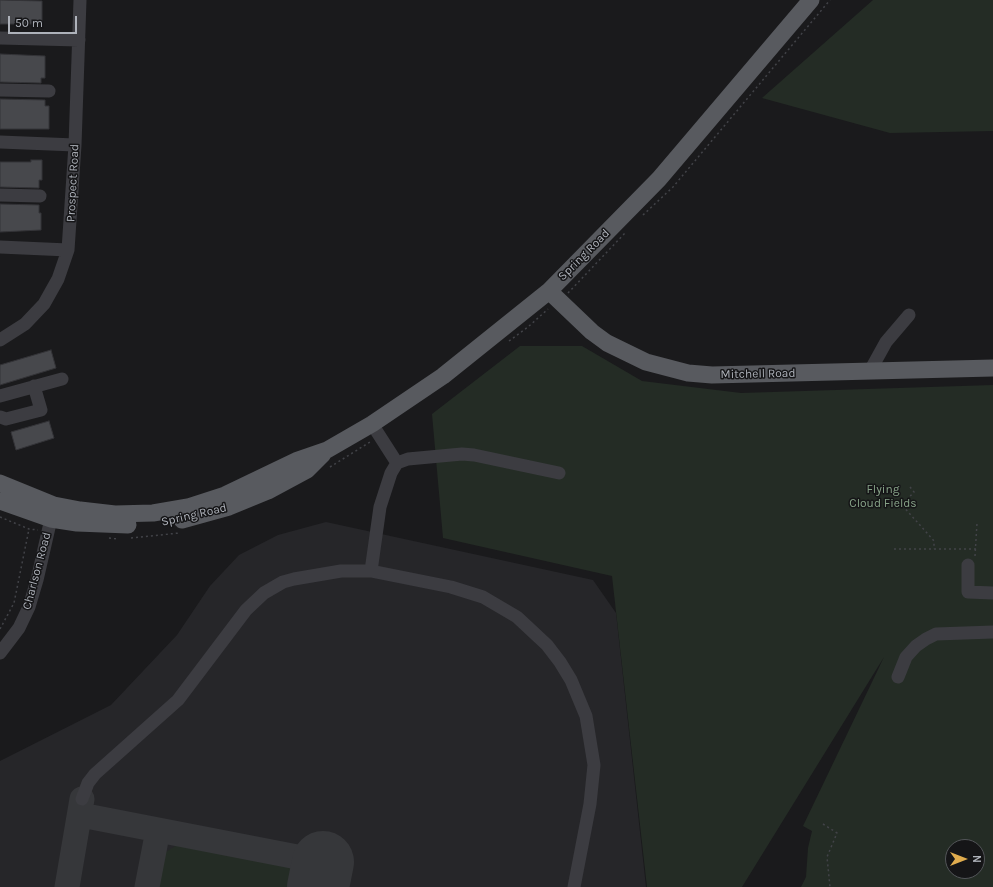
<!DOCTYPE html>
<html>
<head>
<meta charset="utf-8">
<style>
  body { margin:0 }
  #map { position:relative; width:993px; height:887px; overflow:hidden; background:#1a1a1c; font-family:Karla,sans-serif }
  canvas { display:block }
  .north { position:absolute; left:945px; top:839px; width:40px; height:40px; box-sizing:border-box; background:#151517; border:1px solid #525458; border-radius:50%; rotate:90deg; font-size:11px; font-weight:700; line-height:16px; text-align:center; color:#aeb2ba }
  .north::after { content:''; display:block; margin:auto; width:14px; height:18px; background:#e0ac4e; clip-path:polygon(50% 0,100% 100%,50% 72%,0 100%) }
  .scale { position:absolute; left:8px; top:16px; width:69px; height:18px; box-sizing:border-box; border:2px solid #aeb2ba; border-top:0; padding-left:5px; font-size:12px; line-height:14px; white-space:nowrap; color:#aeb2ba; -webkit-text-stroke:3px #151517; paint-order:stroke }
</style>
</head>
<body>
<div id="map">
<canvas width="993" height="887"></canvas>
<div class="north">N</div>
<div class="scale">50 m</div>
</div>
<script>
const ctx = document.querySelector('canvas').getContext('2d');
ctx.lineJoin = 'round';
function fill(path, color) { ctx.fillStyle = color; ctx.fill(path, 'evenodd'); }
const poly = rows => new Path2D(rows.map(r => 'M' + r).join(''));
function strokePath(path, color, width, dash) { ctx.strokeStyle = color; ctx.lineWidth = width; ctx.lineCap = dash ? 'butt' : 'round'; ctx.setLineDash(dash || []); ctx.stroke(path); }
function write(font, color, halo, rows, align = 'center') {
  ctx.font = font + ' Karla,sans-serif'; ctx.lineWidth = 3; ctx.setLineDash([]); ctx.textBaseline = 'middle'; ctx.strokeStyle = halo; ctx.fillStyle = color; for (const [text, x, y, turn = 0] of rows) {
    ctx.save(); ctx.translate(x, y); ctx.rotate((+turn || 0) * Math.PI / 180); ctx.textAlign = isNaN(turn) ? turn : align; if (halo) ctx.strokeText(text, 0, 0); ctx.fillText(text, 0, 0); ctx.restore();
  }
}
const built = poly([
  [326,522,593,580,616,613,646,887,0,887,0,761,111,705,177,635,210,586,239,555,278,535]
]);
const green = poly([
  [873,0,993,0,993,131,890,133,762,98],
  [520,346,582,346,642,381,741,393,993,385,993,887,801,887,806,877,808,848,812,831,803,826,884,657,742,887,647,887,612,576,443,538,432,414],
  [953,847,977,847,977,871,953,871],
  [177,845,186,845,284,863,292,868,297,877,297,887,156,887,162,858,166,852]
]);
const taxiway = poly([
  [81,815,323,862],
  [67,887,82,799],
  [147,887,158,830]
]);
const runway = poly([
  [318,887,323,862]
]);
const building = poly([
  [0,0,42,1,42,24,0,24,0,0],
  [0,54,45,56,45,78,41,78,41,83,0,82,0,54],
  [0,99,45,100,45,106,49,106,49,129,0,129,0,99],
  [31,160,42,160,42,180,39,180,39,188,0,187,0,162,31,162,31,160],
  [0,204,39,205,39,213,41,213,41,230,0,232,0,204],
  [51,350,56,368,0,385,0,365,51,350],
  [49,421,54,438,16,450,11,432,49,421]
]);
const path = poly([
  [643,215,673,187,830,0],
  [568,293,626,232],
  [509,341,528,327,548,309],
  [330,467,370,442],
  [910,487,914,492,902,505,934,541,934,549],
  [0,517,29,529,38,530],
  [109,538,117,539],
  [131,538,179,533],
  [894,549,976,549],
  [975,556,977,523],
  [0,629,14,603,29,529],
  [823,824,837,833,827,857,830,887]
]);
const minor = poly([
  [0,38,79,40],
  [0,90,49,91],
  [0,142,75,145],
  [0,195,40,196],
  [0,247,68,250],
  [0,340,25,324,44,304,58,279,68,250,75,145,80,0],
  [870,371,886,342,909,315],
  [0,396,62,379],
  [0,417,6,419,41,410,34,386],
  [372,424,397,463],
  [968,565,968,592,993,593],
  [371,571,380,507,391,473,397,463,408,459,462,454,474,455,559,473],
  [0,653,19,628,29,607,37,580,53,510],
  [898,677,906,657,916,646,926,639,936,634,993,632],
  [82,799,88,783,95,774,178,700,246,610,264,593,283,582,294,579,341,571,371,571,451,587,483,597,517,617,547,645,560,662,571,680,586,716,594,765,590,804,574,887]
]);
const major = poly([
  [549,291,592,332,607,343,646,362,688,373,712,375,993,368],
  [0,483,54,505,80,510,115,514,153,513,188,507,225,495,298,460,327,450,372,424,443,376,549,291,659,179,811,0],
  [0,501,51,519,77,523,128,525],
  [182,520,229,507,268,491,307,470,323,454]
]);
const streetNames = [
  ["Prospect Road",73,183,-87],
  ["Spring Road",584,255,-45],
  ["Mitchell Road",758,374,-1],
  ["Spring Road",194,515,-13],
  ["Charlson Road",37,571,-75]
];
const parkNames = [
  ["Flying",883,490],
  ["Cloud Fields",883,504]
];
fill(built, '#262629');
fill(green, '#242c25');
strokePath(taxiway, '#36373a', 25);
strokePath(runway, '#36373a', 62);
fill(building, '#47484c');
strokePath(building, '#343438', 1);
strokePath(path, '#424348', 1.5, [2, 3]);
strokePath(minor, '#3c3c41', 13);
strokePath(major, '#585a5f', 17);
write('12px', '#aeb2ba', '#151517', streetNames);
write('12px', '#87a388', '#151517', parkNames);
</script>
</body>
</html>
